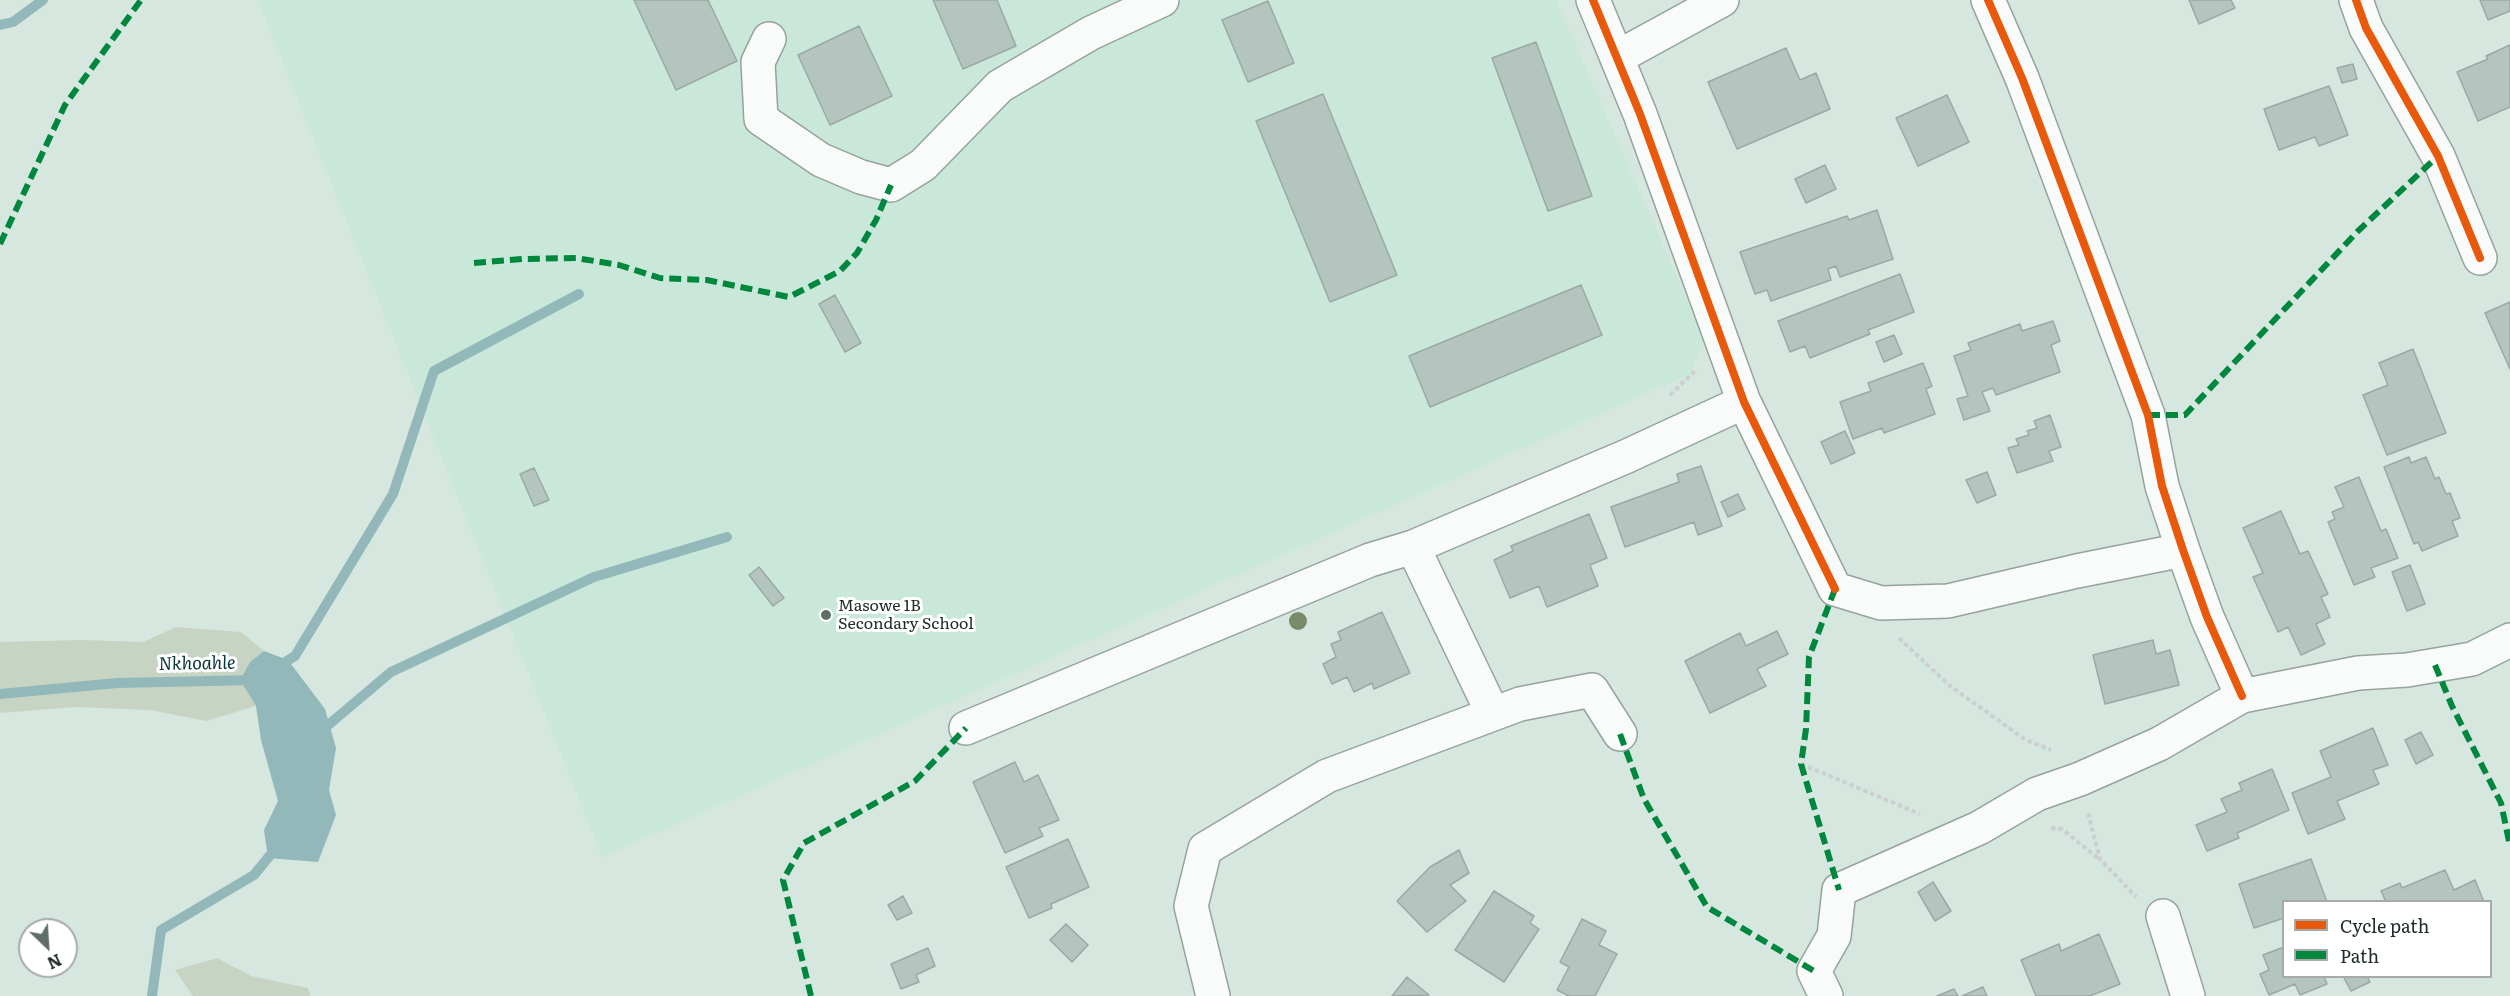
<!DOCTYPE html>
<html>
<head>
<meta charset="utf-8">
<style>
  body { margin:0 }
  #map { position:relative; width:2510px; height:996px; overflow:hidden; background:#d6e7df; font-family:Literata,serif }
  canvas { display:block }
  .legend { position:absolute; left:2282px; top:900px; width:210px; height:78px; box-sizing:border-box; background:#fff; border:2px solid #a6aba9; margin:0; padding:8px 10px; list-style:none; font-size:18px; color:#212d28 }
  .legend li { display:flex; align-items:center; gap:12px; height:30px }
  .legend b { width:30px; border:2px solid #a6aba9 }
  .north { position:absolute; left:18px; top:918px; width:60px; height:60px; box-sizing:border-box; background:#fff; border:2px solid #a6aba9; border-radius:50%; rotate:155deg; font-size:16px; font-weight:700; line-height:24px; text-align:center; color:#212d28 }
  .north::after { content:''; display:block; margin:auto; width:21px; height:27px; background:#606e68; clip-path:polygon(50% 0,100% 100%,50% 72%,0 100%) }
</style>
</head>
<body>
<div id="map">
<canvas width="2510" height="996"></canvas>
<ul class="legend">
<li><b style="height:8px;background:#e8590c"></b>Cycle path</li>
<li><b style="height:8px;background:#00873e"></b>Path</li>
</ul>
<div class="north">N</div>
</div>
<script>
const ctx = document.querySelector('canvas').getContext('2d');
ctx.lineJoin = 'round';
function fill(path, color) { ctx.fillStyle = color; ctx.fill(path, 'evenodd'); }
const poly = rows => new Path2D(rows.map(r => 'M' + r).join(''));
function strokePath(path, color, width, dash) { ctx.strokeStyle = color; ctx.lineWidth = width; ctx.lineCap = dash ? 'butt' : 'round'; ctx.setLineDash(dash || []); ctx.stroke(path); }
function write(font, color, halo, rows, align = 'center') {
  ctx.font = font + ' Literata,serif'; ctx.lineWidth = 6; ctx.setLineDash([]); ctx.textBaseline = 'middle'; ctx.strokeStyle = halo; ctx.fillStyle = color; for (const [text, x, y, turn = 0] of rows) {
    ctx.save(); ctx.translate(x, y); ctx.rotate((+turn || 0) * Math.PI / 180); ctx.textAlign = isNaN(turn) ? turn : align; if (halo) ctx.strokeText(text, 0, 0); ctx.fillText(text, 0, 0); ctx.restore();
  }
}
const built = poly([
  [258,0,1556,0,1704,339,1690,374,602,857]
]);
const green = poly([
  [176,627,241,632,264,651,250,662,240,680,256,706,206,721,150,710,76,707,0,713,0,642,83,640,143,642],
  [217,958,251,976,308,988,310,996,193,996,175,970]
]);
const water = poly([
  [264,651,288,660,325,709,336,748,329,790,336,815,318,862,268,858,264,830,278,801,261,740,256,706,240,680,250,662]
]);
const stream = poly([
  [0,25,13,22,43,0],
  [277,667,295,656,393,494,434,371,579,294],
  [0,694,117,683,255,680],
  [320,732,391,672,594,577,727,537],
  [152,996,161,930,254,875,276,848]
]);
const building = poly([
  [634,0,708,0,737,61,676,90,634,0],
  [933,0,997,0,1016,46,963,69,933,0],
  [2189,0,2231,0,2235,8,2199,24,2189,0],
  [2480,0,2510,0,2510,11,2488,20,2480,0],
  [1268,1,1294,63,1248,82,1222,20,1268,1],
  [859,26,892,96,830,125,798,55,859,26],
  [1536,42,1592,196,1548,211,1492,58,1536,42],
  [2510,45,2510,107,2478,121,2457,72,2488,59,2486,56,2510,45],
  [1786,48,1800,80,1816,73,1830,109,1737,149,1708,82,1786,48],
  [2353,64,2357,79,2342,83,2337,68,2353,64],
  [2329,86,2348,135,2319,146,2315,137,2279,150,2264,109,2329,86],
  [1323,94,1397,275,1330,302,1256,121,1323,94],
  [1947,95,1969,142,1918,166,1896,118,1947,95],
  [1825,165,1836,189,1806,203,1795,179,1825,165],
  [1877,210,1893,259,1840,277,1836,266,1828,269,1831,280,1771,301,1767,290,1755,294,1740,252,1847,216,1849,220,1877,210],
  [1900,274,1914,312,1868,330,1870,334,1810,358,1805,346,1790,352,1778,321,1900,274],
  [1581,285,1602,335,1430,407,1409,356,1581,285],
  [835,295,861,343,845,352,819,304,835,295],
  [2510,302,2510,369,2485,313,2510,302],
  [2053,321,2060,341,2051,345,2060,372,1996,395,1993,388,1982,392,1990,411,1964,420,1957,399,1968,396,1954,356,1971,350,1968,343,2020,324,2022,331,2053,321],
  [1894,335,1902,354,1884,362,1876,342,1894,335],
  [2413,349,2446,433,2387,455,2363,395,2388,385,2379,363,2413,349],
  [1923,363,1932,386,1926,389,1935,414,1884,433,1882,428,1853,439,1840,402,1871,391,1868,383,1923,363],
  [2050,415,2061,447,2049,451,2053,461,2017,473,2008,448,2019,445,2016,439,2029,435,2027,431,2037,428,2034,421,2050,415],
  [1845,431,1855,453,1831,464,1821,442,1845,431],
  [2409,457,2411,463,2426,457,2435,479,2439,477,2446,494,2450,493,2460,518,2452,521,2458,536,2422,551,2418,542,2414,544,2384,467,2409,457],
  [1701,466,1722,526,1698,535,1694,522,1625,547,1611,507,1679,482,1677,474,1701,466],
  [534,468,549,500,534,506,520,474,534,468],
  [1987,472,1996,495,1977,503,1966,480,1987,472],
  [2359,477,2381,531,2386,529,2398,558,2371,568,2375,577,2354,585,2328,522,2335,519,2332,512,2344,507,2335,487,2359,477],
  [1738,494,1745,509,1728,517,1721,502,1738,494],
  [2281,511,2300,554,2308,551,2328,594,2321,597,2330,617,2316,624,2325,644,2301,655,2288,627,2278,632,2253,577,2263,573,2243,528,2281,511],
  [1589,514,1607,558,1590,565,1598,586,1547,607,1539,586,1510,598,1494,560,1513,551,1511,546,1589,514],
  [2410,565,2425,604,2407,611,2392,572,2410,565],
  [759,567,784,598,773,606,749,575,759,567],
  [1382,612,1410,673,1374,689,1372,683,1354,692,1347,677,1332,684,1323,664,1336,657,1331,644,1341,640,1338,632,1382,612],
  [1777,631,1788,654,1757,669,1766,686,1710,713,1685,661,1740,633,1746,646,1777,631],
  [2153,640,2156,654,2170,650,2179,685,2105,704,2093,655,2153,640],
  [2373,728,2388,765,2373,770,2379,784,2337,801,2345,819,2308,834,2292,793,2331,777,2320,751,2373,728],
  [2421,732,2433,755,2416,764,2405,740,2421,732],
  [1015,762,1024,782,1038,775,1059,820,1039,828,1043,836,1005,853,973,782,1015,762],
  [2272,769,2289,810,2237,833,2239,838,2207,851,2196,825,2227,812,2221,799,2242,790,2239,783,2272,769],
  [1068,839,1089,887,1051,904,1052,908,1029,918,1006,867,1068,839],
  [1459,850,1469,873,1450,885,1466,901,1427,932,1397,901,1430,867,1459,850],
  [2311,859,2327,902,2284,902,2284,918,2254,928,2239,884,2311,859],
  [2445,870,2454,890,2475,880,2484,902,2386,902,2381,891,2400,883,2402,888,2445,870],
  [1933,882,1951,911,1935,921,1918,892,1933,882],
  [1494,891,1534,916,1530,923,1539,929,1504,982,1455,950,1494,891],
  [903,896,912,913,897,920,888,905,903,896],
  [1582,919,1606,931,1599,945,1617,954,1595,996,1569,996,1557,990,1569,967,1560,962,1582,919],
  [1066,924,1088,945,1072,962,1050,940,1066,924],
  [2099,934,2120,984,2090,996,2036,996,2021,960,2059,944,2061,951,2099,934],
  [2284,947,2284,976,2324,976,2327,984,2300,995,2295,984,2269,995,2260,974,2269,970,2263,955,2284,947],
  [928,948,935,966,916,975,919,982,901,989,891,964,928,948],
  [2343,976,2367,976,2370,982,2351,991,2343,976],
  [1407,977,1429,995,1392,996,1407,977],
  [1983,987,1987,996,1962,996,1983,987],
  [1954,989,1958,996,1937,996,1954,989]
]);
const path = poly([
  [1670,395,1695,371],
  [1899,638,1950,686,2026,740,2051,750],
  [1801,764,1920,814],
  [2088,813,2100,859,2136,897],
  [2051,828,2062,829,2099,859]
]);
const minor = poly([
  [1593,0,1640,114,1744,402,1835,589,1881,603,1948,601,2077,571,2183,550],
  [1988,0,2022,78,2148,415,2162,486,2183,550,2207,617,2242,696],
  [2356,0,2366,28,2438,156,2480,258],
  [769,39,758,62,761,119,821,160,861,177,891,185,923,165,1000,86,1091,33,1162,0],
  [1618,57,1722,0],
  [1413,547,1493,714],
  [966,728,1370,560,1413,547,1625,457,1744,402],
  [2163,916,2188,996],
  [1213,996,1191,906,1205,849,1327,776,1520,704,1592,690,1620,734],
  [1826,996,1814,971,1834,936,1839,890,1979,828,2037,794,2080,779,2159,744,2242,696,2358,673,2407,670,2472,659,2510,640]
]);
const quiet = poly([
  [0,244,65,105,141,0],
  [474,263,522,259,576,258,619,265,660,278,707,280,789,297,840,271,857,253,876,220,891,185],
  [2148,415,2185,415,2358,231,2438,156],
  [1835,589,1809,657,1806,729,1801,764,1839,890],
  [2435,665,2452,706,2501,803,2510,846],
  [1620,734,1644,799,1707,907,1814,971],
  [811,996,783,880,804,843,915,781,966,728]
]);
const cycleway = poly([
  [1593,0,1640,114,1744,402,1835,589],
  [1988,0,2022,78,2148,415,2162,486,2183,550,2207,617,2242,696],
  [2356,0,2366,28,2438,156,2480,258]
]);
const trees = [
  [1298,621]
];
const markers = [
  [826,615,6,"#606e68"]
];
const poiNames = [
  ["Masowe 1B",838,606],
  ["Secondary School",838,624]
];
const waterNames = [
  ["Nkhoahle",197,664,-1]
];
fill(built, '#c9e8da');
fill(green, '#c7d4c3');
fill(water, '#93b8ba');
strokePath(stream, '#93b8ba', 10);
fill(building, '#b4c5c0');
strokePath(building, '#9ba9a5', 1.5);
strokePath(minor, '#96a39c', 36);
strokePath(path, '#cbd0ce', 4, [4.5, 3]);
strokePath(minor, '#f9fbfa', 33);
strokePath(quiet, '#00873e', 6, [12, 6]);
strokePath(cycleway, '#e8590c', 8);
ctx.fillStyle = '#798a68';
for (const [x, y] of trees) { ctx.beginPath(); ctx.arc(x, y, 9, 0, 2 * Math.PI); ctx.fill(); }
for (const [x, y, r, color] of markers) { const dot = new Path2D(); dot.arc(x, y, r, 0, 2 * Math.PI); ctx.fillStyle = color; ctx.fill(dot); strokePath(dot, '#fff', 2); }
write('16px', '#212d28', '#fff', poiNames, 'left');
write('italic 18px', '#09373c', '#fff', waterNames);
</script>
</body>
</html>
